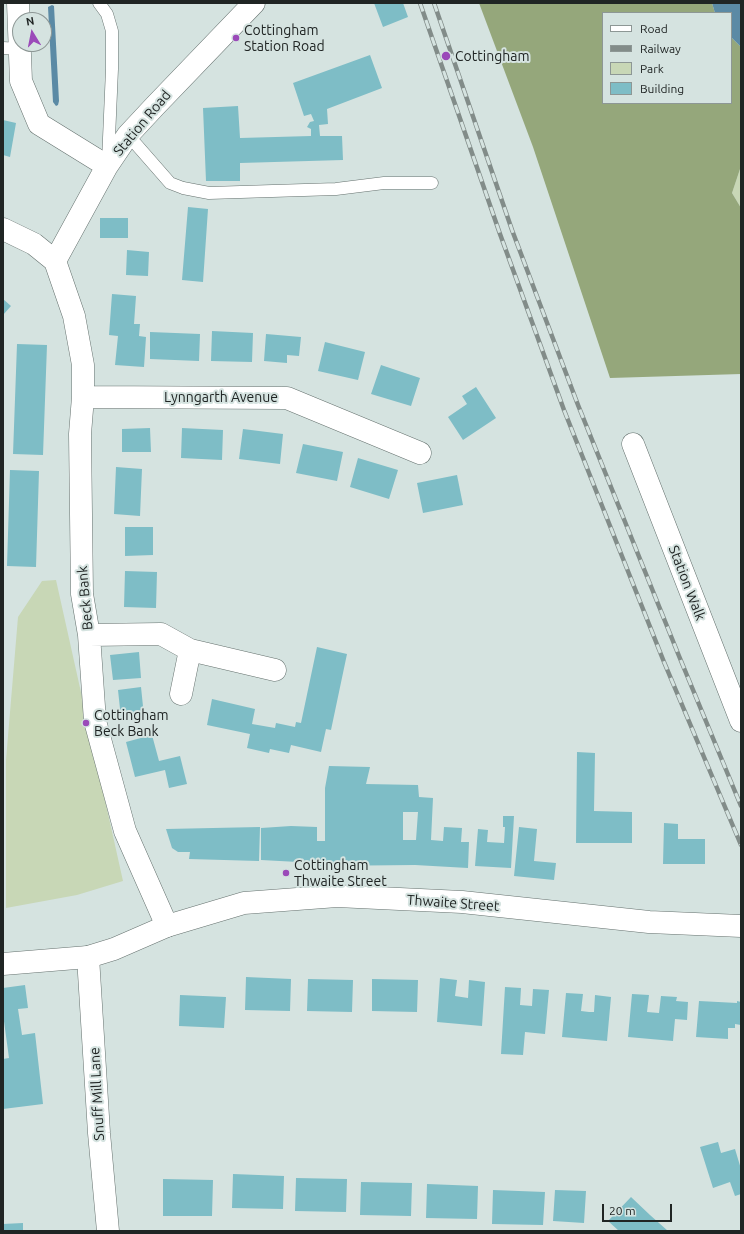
<!DOCTYPE html>
<html>
<head>
<meta charset="utf-8">
<style>
  body { margin:0 }
  #map { position:relative; width:744px; height:1234px; overflow:hidden; background:#d5e3e0; font-family:Ubuntu,sans-serif }
  canvas { display:block }
  .frame { position:absolute; inset:0; border:4px solid #202524; pointer-events:none }
  .legend { position:absolute; left:602px; top:12px; width:130px; height:92px; box-sizing:border-box; background:#d5e3e0; border:1px solid #8d9795; margin:0; padding:5px 7px; list-style:none; font-size:12px; color:#202524 }
  .legend li { display:flex; align-items:center; gap:8px; height:20px }
  .legend b { width:20px; border:1px solid #8d9795 }
  .north { position:absolute; left:12px; top:12px; width:40px; height:40px; box-sizing:border-box; background:#d5e3e0; border:1px solid #8d9795; border-radius:50%; rotate:350deg; font-size:11px; font-weight:700; line-height:16px; text-align:center; color:#202524 }
  .north::after { content:''; display:block; margin:auto; width:14px; height:18px; background:#9b4ab9; clip-path:polygon(50% 0,100% 100%,50% 72%,0 100%) }
  .scale { position:absolute; left:602px; top:1204px; width:70px; height:18px; box-sizing:border-box; border:2px solid #202524; border-top:0; padding-left:5px; font-size:12px; line-height:14px; white-space:nowrap; color:#202524; -webkit-text-stroke:3px #d5e3e0; paint-order:stroke }
</style>
</head>
<body>
<div id="map">
<canvas width="744" height="1234"></canvas>
<div class="frame"></div>
<ul class="legend">
<li><b style="height:5px;background:#fff"></b>Road</li>
<li><b style="height:5px;background:#828c89"></b>Railway</li>
<li><b style="height:11px;background:#c8d7b6"></b>Park</li>
<li><b style="height:11px;background:#7ebdc6"></b>Building</li>
</ul>
<div class="north">N</div>
<div class="scale">20 m</div>
</div>
<script>
const ctx = document.querySelector('canvas').getContext('2d');
ctx.lineJoin = 'round';
function fill(path, color) { ctx.fillStyle = color; ctx.fill(path, 'evenodd'); }
const poly = rows => new Path2D(rows.map(r => 'M' + r).join(''));
function strokePath(path, color, width, dash) { ctx.strokeStyle = color; ctx.lineWidth = width; ctx.lineCap = dash ? 'butt' : 'round'; ctx.setLineDash(dash || []); ctx.stroke(path); }
function write(font, color, halo, rows, align = 'center') {
  ctx.font = font + ' Ubuntu,sans-serif'; ctx.lineWidth = 4; ctx.setLineDash([]); ctx.textBaseline = 'middle'; ctx.strokeStyle = halo; ctx.fillStyle = color; for (const [text, x, y, turn = 0] of rows) {
    ctx.save(); ctx.translate(x, y); ctx.rotate((+turn || 0) * Math.PI / 180); ctx.textAlign = isNaN(turn) ? turn : align; if (halo) ctx.strokeText(text, 0, 0); ctx.fillText(text, 0, 0); ctx.restore();
  }
}
const green = poly([
  [741,166,741,208,732,193],
  [56,580,123,881,77,895,6,908,6,760,18,617,42,581]
]);
const forest = poly([
  [479,3,712,3,715,13,603,13,603,103,731,103,731,37,741,47,741,166,732,193,741,208,741,374,610,378,533,147]
]);
const water = poly([
  [712,3,741,3,741,47,731,37,731,13,715,13],
  [52,5,54,6,59,101,58,105,56,106,53,102,48,7]
]);
const building = poly([
  [374,3,403,3,408,17,383,27],
  [370,55,382,88,327,109,328,124,319,125,320,136,342,136,343,160,240,163,240,181,206,181,203,108,238,106,240,138,311,136,311,129,307,127,310,122,314,121,311,114,304,116,293,83],
  [3,120,16,123,10,157,3,155],
  [188,207,208,209,203,282,182,280],
  [100,218,128,218,128,238,100,238],
  [127,250,149,252,148,276,126,275],
  [112,294,136,296,134,324,140,324,139,336,146,337,144,367,115,365,118,336,109,335],
  [3,299,11,306,3,315],
  [212,331,253,333,252,362,211,361],
  [150,332,200,334,199,361,150,359],
  [266,334,301,337,299,356,287,355,287,363,264,361],
  [325,342,365,352,358,380,318,371],
  [17,344,47,345,43,455,13,454],
  [381,365,420,378,411,406,371,394],
  [476,387,496,418,463,440,448,417,467,404,462,396],
  [150,428,151,452,122,452,122,429],
  [182,428,223,430,222,460,181,458],
  [243,429,283,434,280,464,239,459],
  [303,444,343,452,337,481,296,473],
  [358,458,398,470,389,499,350,487],
  [116,467,142,469,140,516,114,514],
  [10,470,39,471,36,567,7,566],
  [457,475,463,505,423,513,417,483],
  [125,527,153,527,153,555,125,556],
  [125,571,157,572,156,608,124,607],
  [317,647,347,654,331,730,326,729,321,752,291,745,289,753,270,749,269,753,247,748,250,734,207,725,212,699,255,709,252,724,275,728,276,723,295,727,296,722,301,723],
  [139,652,141,678,113,680,110,655],
  [141,687,144,716,121,718,118,690],
  [152,735,159,761,180,756,187,784,169,788,165,770,135,777,126,742],
  [577,752,595,753,594,811,632,812,632,843,576,843],
  [329,766,370,767,366,784,418,785,419,797,433,798,431,840,443,841,444,827,462,828,461,842,469,842,468,868,415,865,317,866,317,863,261,860,261,828,291,826,317,827,317,841,325,841,325,788],
  [403,812,418,812,416,840,403,840],
  [503,816,514,816,511,868,475,866,478,829,488,830,487,842,504,843,505,827,503,827],
  [664,823,678,824,678,839,705,839,705,864,663,864],
  [260,827,259,861,189,859,190,852,178,852,172,848,166,829],
  [519,827,537,829,534,861,556,863,554,880,514,876],
  [246,977,291,979,290,1011,245,1010],
  [440,978,457,980,455,996,468,998,469,980,485,982,482,1026,437,1022],
  [308,979,353,980,352,1012,307,1011],
  [372,979,418,980,417,1012,372,1011],
  [25,985,28,1008,18,1009,22,1035,35,1033,43,1104,3,1109,3,1059,9,1058,3,1014,3,988],
  [505,987,521,988,520,1005,532,1006,533,989,549,990,545,1034,525,1032,523,1055,501,1054],
  [566,993,583,994,581,1011,589,1012,594,1012,595,995,611,997,607,1041,562,1037],
  [632,994,649,995,647,1012,659,1013,661,996,677,997,676,1001,688,1002,687,1020,675,1019,673,1041,628,1037],
  [180,995,226,997,224,1028,179,1026],
  [699,1001,737,1003,737,1001,741,1002,741,1025,735,1024,735,1028,728,1028,728,1039,696,1037],
  [718,1142,721,1153,735,1149,741,1169,741,1194,735,1196,730,1182,713,1188,700,1147],
  [233,1174,284,1176,283,1209,232,1208],
  [296,1178,347,1179,346,1212,295,1211],
  [163,1179,213,1180,212,1216,163,1216],
  [361,1182,412,1183,411,1216,360,1215],
  [427,1184,478,1186,477,1219,426,1218],
  [493,1190,545,1192,543,1225,492,1224],
  [555,1190,586,1191,584,1223,553,1221],
  [631,1197,650,1215,668,1231,619,1231,608,1221],
  [23,1223,23,1231,3,1231,3,1224]
]);
const lane = poly([
  [99,3,107,14,112,31,112,69,108,161],
  [3,48,19,49],
  [128,135,170,183,183,188,209,193,336,189,384,183,432,183]
]);
const street = poly([
  [18,3,21,81,39,124,107,166],
  [3,229,34,244,55,261],
  [55,261,74,316,83,365,83,397,80,434,82,594,89,635,95,721,125,831,167,926],
  [55,261,107,166,128,135,155,106,254,3],
  [83,397,287,398,420,453],
  [633,444,741,721],
  [89,635,161,634,190,650,275,670],
  [181,694,190,650],
  [88,957,99,1133,108,1231]
]);
const secondary = poly([
  [3,964,88,957,114,949,167,926,244,903,337,896,462,902,649,922,741,926]
]);
const rail = poly([
  [420,3,500,234,564,410,664,662,741,845],
  [434,3,512,230,578,405,679,656,741,806]
]);
const markers = [
  [236,38,4,"#9b4ab9"],
  [446,56,5,"#9b4ab9"],
  [86,723,4,"#9b4ab9"],
  [286,873,4,"#9b4ab9"]
];
const poiNames = [
  ["Cottingham",244,30],
  ["Station Road",244,46],
  ["Cottingham",455,56],
  ["Cottingham",94,715],
  ["Beck Bank",94,731],
  ["Cottingham",294,865],
  ["Thwaite Street",294,881]
];
const streetNames = [
  ["Station Road",142,123,-50],
  ["Lynngarth Avenue",221,397],
  ["Station Walk",687,583,69],
  ["Beck Bank",85,598,-95],
  ["Thwaite Street",453,903,4],
  ["Snuff Mill Lane",97,1094,-93]
];
fill(green, '#c8d7b6');
fill(forest, '#95a77b');
fill(water, '#5b8aa5');
fill(building, '#7ebdc6');
strokePath(lane, '#65716e', 13);
strokePath(street, '#65716e', 23);
strokePath(secondary, '#65716e', 23);
strokePath(lane, '#fff', 12);
strokePath(street, '#fff', 22);
strokePath(secondary, '#fff', 22);
strokePath(rail, '#828c89', 4.5);
strokePath(rail, '#d5e3e0', 3, [9]);
for (const [x, y, r, color] of markers) { const dot = new Path2D(); dot.arc(x, y, r, 0, 2 * Math.PI); ctx.fillStyle = color; ctx.fill(dot); strokePath(dot, '#d5e3e0', 1.5); }
write('14px', '#202524', '#d5e3e0', poiNames, 'left');
write('14px', '#202524', '#d5e3e0', streetNames);
</script>
</body>
</html>
